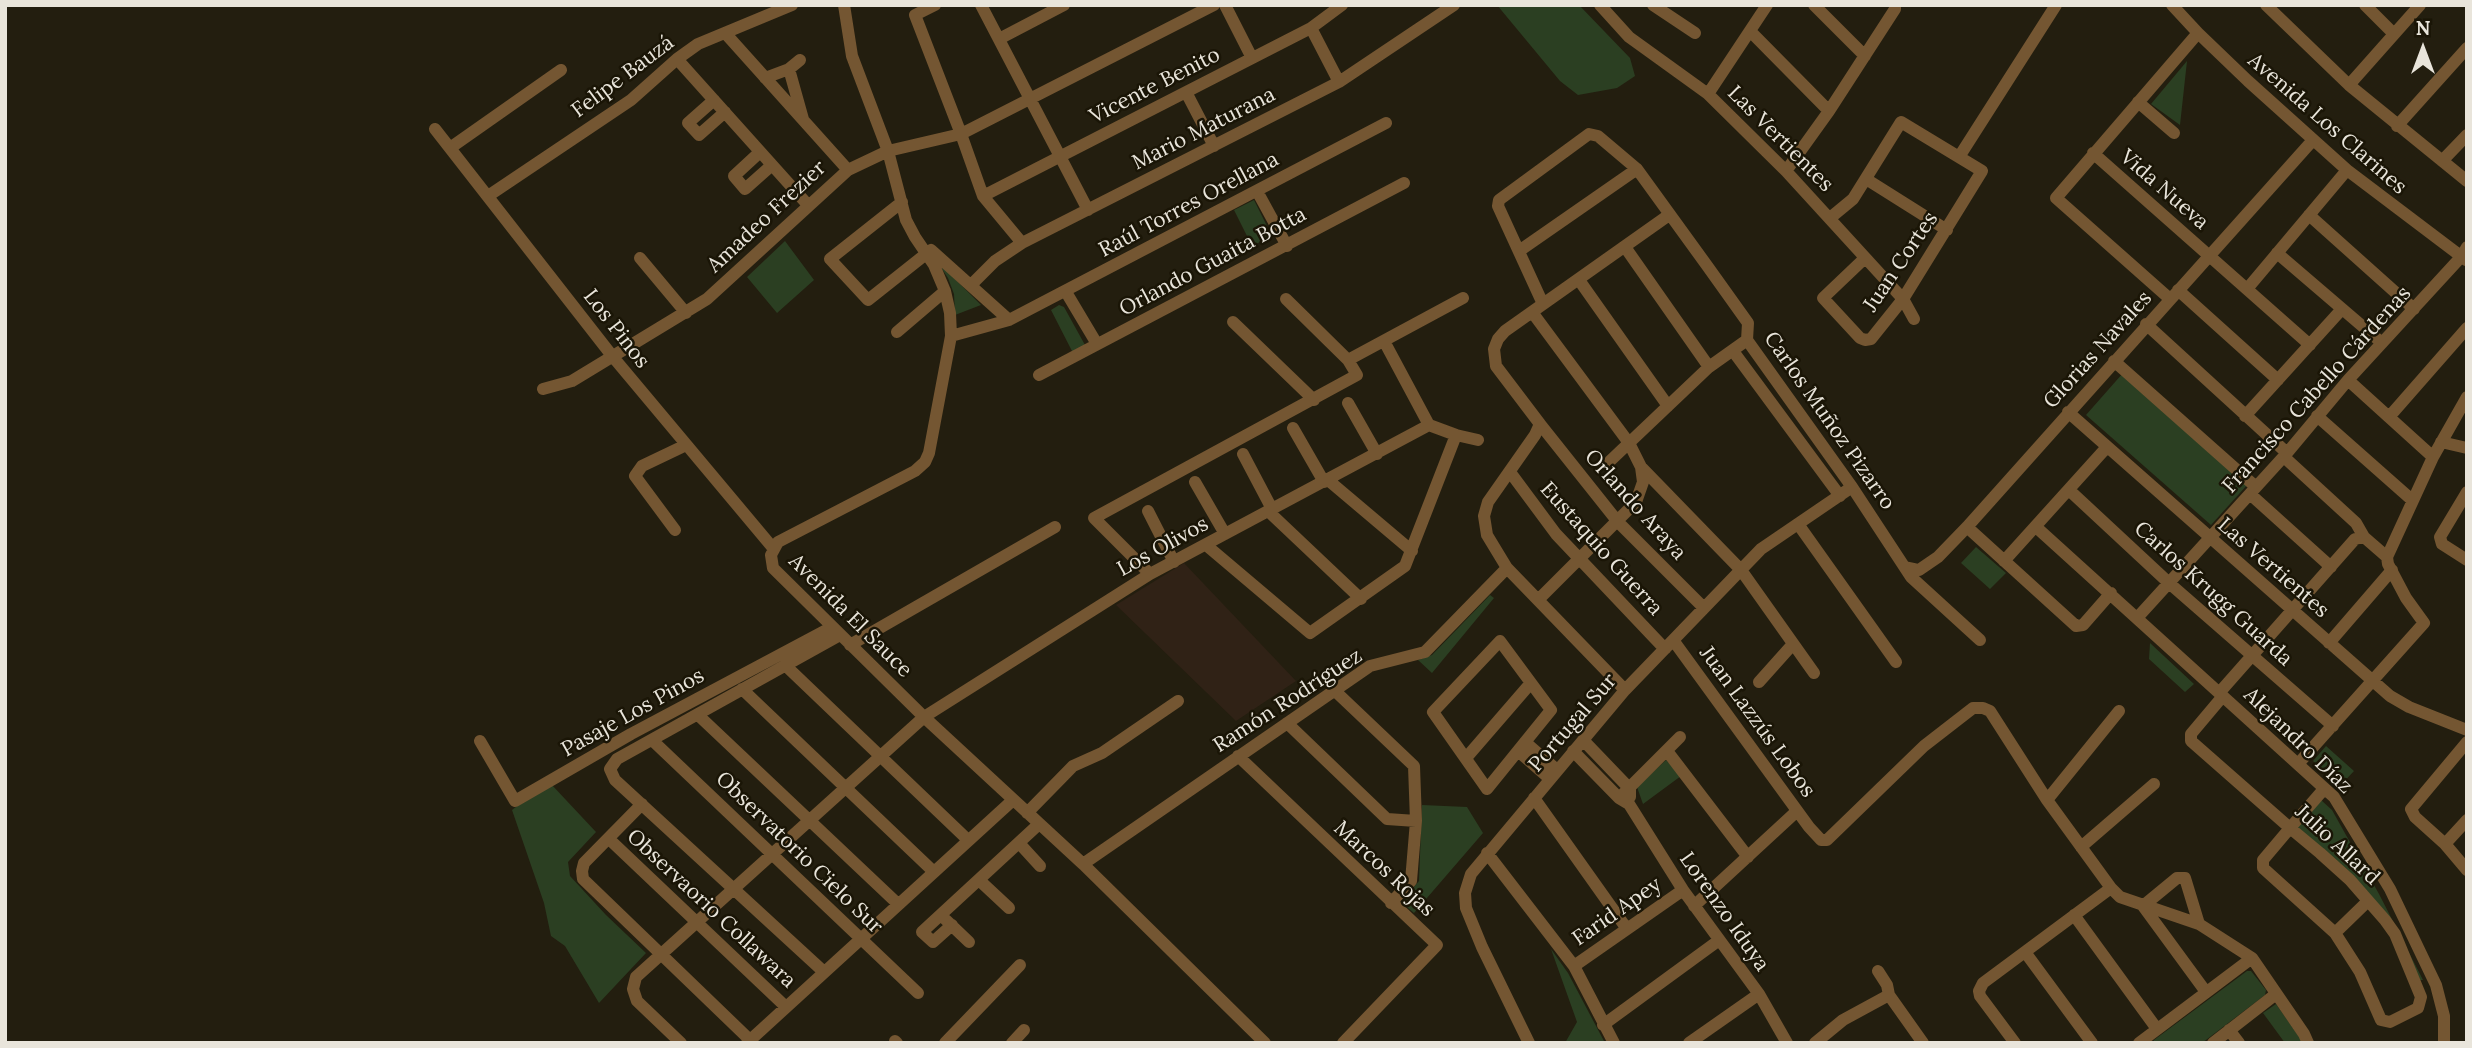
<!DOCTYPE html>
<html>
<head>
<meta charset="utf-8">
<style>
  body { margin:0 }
  #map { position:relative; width:2472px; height:1048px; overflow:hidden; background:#231e0f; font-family:Lora,serif }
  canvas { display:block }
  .frame { position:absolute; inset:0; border:7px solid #e9e5db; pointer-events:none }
  .north { position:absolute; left:2388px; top:14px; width:70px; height:70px; -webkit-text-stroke:5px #1a1506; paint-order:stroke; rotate:0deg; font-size:19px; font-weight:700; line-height:28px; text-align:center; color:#e9e5db }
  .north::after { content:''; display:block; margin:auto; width:24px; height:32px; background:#e9e5db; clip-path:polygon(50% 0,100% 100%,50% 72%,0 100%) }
</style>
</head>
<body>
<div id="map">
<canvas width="2472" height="1048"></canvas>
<div class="frame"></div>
<div class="north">N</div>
</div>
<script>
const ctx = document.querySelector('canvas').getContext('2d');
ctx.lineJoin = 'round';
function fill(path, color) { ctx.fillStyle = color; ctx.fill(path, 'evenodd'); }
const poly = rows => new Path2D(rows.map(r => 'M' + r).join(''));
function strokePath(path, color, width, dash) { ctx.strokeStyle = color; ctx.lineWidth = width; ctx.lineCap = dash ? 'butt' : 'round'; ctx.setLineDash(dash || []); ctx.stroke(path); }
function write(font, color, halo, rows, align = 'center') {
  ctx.font = font + ' Lora,serif'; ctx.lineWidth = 5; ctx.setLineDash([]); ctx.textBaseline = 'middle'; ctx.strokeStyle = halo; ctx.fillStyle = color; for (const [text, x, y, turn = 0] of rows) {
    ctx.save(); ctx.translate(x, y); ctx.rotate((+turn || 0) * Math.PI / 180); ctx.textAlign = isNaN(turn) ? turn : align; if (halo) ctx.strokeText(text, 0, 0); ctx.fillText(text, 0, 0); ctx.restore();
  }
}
const medical = poly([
  [1184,563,1296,681,1236,721,1116,605]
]);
const green = poly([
  [1497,5,1579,5,1630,58,1635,76,1617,88,1578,95,1560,81],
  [2187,61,2180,125,2151,104],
  [1254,200,1272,236,1252,246,1234,210],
  [785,241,814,280,777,313,747,277],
  [936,260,981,305,955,315,954,294,948,278],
  [1059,305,1064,307,1085,345,1073,353,1051,310],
  [2123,373,2248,484,2211,525,2086,415],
  [1976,547,2006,573,1990,589,1961,563],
  [1490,595,1494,598,1432,673,1418,660,1432,655],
  [2150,643,2194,684,2185,692,2149,659],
  [2326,746,2354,771,2340,786,2313,761],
  [1666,760,1681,776,1643,804,1637,787],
  [551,784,596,832,568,862,570,876,606,915,646,953,599,1003,565,946,551,936,544,903,512,810,531,795],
  [2321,800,2332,810,2379,894,2423,980,2420,980,2394,924,2296,826],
  [1422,805,1467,807,1483,833,1414,913,1401,902,1419,881],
  [1551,949,1568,973,1605,1043,1565,1043,1577,1022],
  [2247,971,2251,971,2266,990,2265,995,2202,1043,2153,1043,2154,1040],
  [2276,1004,2300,1038,2302,1043,2285,1043,2263,1013]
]);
const minor = poly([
  [844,5,852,56,888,151,906,220,915,237,934,265,945,291,950,313,951,336,929,453,925,462,915,471,778,542,771,555,773,568,924,717,1083,864,1265,1043],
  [935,5,915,15,961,134,983,196,1022,243],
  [981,5,1088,210],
  [1225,5,1252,58],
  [1600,5,1629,37,1708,94,1786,171,1903,299,1914,319],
  [1653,5,1695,33],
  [1814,5,1865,56],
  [2172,5,2198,33,2248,81,2347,170,2466,260],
  [2266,5,2349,85,2467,181],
  [2365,5,2394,34],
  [1311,28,1339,82],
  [1750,31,1829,111],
  [726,34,848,170],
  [999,39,1064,5],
  [677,59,808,205],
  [789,69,803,119],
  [765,78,789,69,800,60],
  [2349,85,2420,5],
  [1186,92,1214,146],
  [1708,94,1767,5],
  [714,100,688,123,699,135,725,112],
  [2138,102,2174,133],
  [2397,126,2467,48],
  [435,129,613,357,773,548],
  [450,148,561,70],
  [760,152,734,176,745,189,772,165],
  [2093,153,2310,345],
  [1959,157,2056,5],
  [2442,161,2467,135],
  [1786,171,1829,111,1895,9,1895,5],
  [1866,179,1947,230],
  [1257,191,1287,246],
  [488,196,631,100,677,59,698,44,792,5],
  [983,196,1311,28,1342,5],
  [902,202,830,259,868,300,931,250,1009,320],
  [2309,215,2414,309],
  [1830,218,1853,199,1901,122,1982,171,1903,299,1871,339,1865,340,1860,338,1823,298,1865,258],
  [1625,247,1709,367],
  [1519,251,1637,169],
  [2277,253,2382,343],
  [640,258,686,313],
  [1579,280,1668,406],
  [971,285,995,261,1022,243,1339,82,1454,5],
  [2247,289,2347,170],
  [2178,290,2278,380],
  [1066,292,1097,344],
  [2170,299,2056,198,2198,33],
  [1543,304,1498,206,1499,200,1589,134,1598,136,1637,169,1708,267,1748,323,1747,340,1852,487,1911,577,1980,640],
  [1532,312,1629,443,1641,467,1643,482,1636,502,1538,600],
  [1233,322,1314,400],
  [2146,324,2287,453],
  [897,332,945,291],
  [951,336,1009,320,1386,123],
  [1384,341,1429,425],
  [1733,351,1840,496],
  [1348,360,1463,298],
  [2114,361,2256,487],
  [1039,375,1404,183],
  [2348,380,2433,457],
  [543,389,572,381,707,299,848,170,888,151,961,134,1214,5],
  [1348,403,1377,454],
  [2068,412,2390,696,2409,707,2467,730],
  [2245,416,2342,309],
  [2317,416,2412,500],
  [2389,417,2467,328],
  [1540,424,1618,522,1704,608],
  [1293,428,1324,482],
  [1456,435,1478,440],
  [2441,442,2467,448],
  [1243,454,1272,509],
  [2284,457,2356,523,2364,537,2387,557,2388,564,2406,598,2424,623,2298,764],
  [1610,461,1709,367,1747,340],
  [1641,467,1741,570,1814,673],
  [1510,472,1556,534,1665,649],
  [1328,480,1412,551],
  [1195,482,1225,534],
  [2069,490,2169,583,2333,726],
  [2467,492,2440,537,2442,544,2467,560],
  [2250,494,2331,567],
  [1148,511,1174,562],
  [1268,511,1361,599],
  [1798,524,1896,662],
  [1967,527,2076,626,2083,625,2111,593],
  [2036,527,2334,797,2390,889,2436,985,2444,1016,2444,1043],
  [675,530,635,476,642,466,686,445],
  [1206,545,1310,633,1405,566,1456,435,1429,425],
  [2387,557,2433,457,2467,397],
  [2004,561,2107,447],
  [1905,567,1919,570,1938,557,1967,527,2313,140],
  [1150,574,1094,518,1357,375,1348,360,1286,299],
  [2137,618,2287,453,2348,380,2461,257,2467,247],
  [1673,640,1809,827,1821,840,1827,840,1924,746,1973,708,1983,708,1990,711,2047,800,2111,888],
  [1500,641,1551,710,1487,789,1433,712,1500,641],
  [2329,643,2392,570],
  [850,645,1055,527],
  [786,666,968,840],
  [1759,682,1793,644],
  [742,689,934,872],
  [1334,690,1414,766,1416,821,1411,881,1391,903],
  [1625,690,1507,568,1487,535,1484,516,1488,502,1535,435,1540,424,1496,366,1494,349,1498,339,1505,331,1669,215],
  [2219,693,2355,539,2364,537],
  [2223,696,2191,734,2191,741,2290,828,2320,853,2350,880,2385,920,2395,934,2421,997,2418,1008,2390,1022,2381,1020,2360,972,2335,933,2263,868,2263,860,2290,828,2324,789],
  [698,715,898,904],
  [1287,723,1387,819,1416,821],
  [1583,740,1630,789,1630,797],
  [480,741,515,801,631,734,832,627],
  [653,741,918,993],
  [1525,742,1557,770],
  [2467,742,2411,809,2415,817,2445,844,2467,870],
  [1518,751,1550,779],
  [1573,751,1619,798,1629,804,1683,890,1759,994,1787,1043],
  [1667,751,1748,857],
  [1238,756,1437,945,1343,1043],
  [1466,758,1530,684],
  [1534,798,1627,929],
  [1619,798,1680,737],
  [2047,800,2119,711],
  [642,804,584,863,582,871,583,879,750,1040],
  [1027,813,1073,766,1102,753,1178,701],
  [609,839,786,1007],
  [1019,843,1040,866],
  [2445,844,2467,820],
  [2081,847,2154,784],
  [1487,853,1574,966,1614,1043],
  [1083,864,1370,666,1425,652,1507,568],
  [979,880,1009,908],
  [1694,906,1797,811],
  [2074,915,2157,1029],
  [946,920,969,942],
  [2199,924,2185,878,2177,878,2143,906,2206,992],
  [952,925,933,942,922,932,1039,824],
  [2335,933,2368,901],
  [2025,952,2092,1043],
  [1574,966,1683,890],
  [1878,971,1887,985,1889,995,1923,1043],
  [824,972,615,780,610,769,617,759,840,635],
  [1603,1025,1718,941],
  [2229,1030,2239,1043],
  [895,1041,897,1043],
  [681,1043,637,1001,633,989,636,977,924,717,1150,574,1429,425],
  [747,1043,1013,800],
  [945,1043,1020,965],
  [1012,1043,1024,1030],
  [1529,1043,1482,947,1466,908,1465,893,1471,874,1625,690,1761,549,1852,487],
  [1689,1043,1759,994],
  [1815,1043,1843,1020,1889,995],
  [2015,1043,1980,996,1979,991,1983,983,2111,888,2120,897,2199,924,2252,958,2304,1034,2308,1043],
  [2139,1043,2252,958],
  [2213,1043,2276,994]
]);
const streetNames = [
  ["Felipe Bauzá",623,77,-37],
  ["Vicente Benito",1155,86,-27],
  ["Avenida Los Clarines",2327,124,41],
  ["Mario Maturana",1204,129,-27],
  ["Las Vertientes",1780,139,45],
  ["Vida Nueva",2164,190,41],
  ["Raúl Torres Orellana",1189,205,-28],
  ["Amadeo Frezier",767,217,-43],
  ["Orlando Guaita Botta",1213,262,-28],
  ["Juan Cortes",1901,262,-56],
  ["Los Pinos",616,329,52],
  ["Glorias Navales",2098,350,-48],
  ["Francisco Cabello Cárdenas",2317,390,-48],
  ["Carlos Muñoz Pizarro",1829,421,55],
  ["Orlando Araya",1635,505,48],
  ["Los Olivos",1163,547,-29],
  ["Eustaquio Guerra",1601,549,48],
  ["Las Vertientes",2273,568,41],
  ["Carlos Krugg Guarda",2213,594,42],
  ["Avenida El Sauce",850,616,45],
  ["Ramón Rodríguez",1288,701,-33],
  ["Pasaje Los Pinos",633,713,-29],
  ["Juan Lazzús Lobos",1757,722,54],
  ["Portugal Sur",1573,723,-49],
  ["Alejandro Díaz",2298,741,44],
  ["Julio Allard",2337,845,43],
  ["Observatorio Cielo Sur",799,853,44],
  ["Marcos Rojas",1384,869,43],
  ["Observaorio Collawara",711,909,43],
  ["Farid Apey",1617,912,-35],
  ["Lorenzo Iduya",1724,912,55]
];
fill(medical, '#302216');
fill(green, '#2b3f22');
strokePath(minor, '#745632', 12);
write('21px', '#e9e5db', '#1a1506', streetNames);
</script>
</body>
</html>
